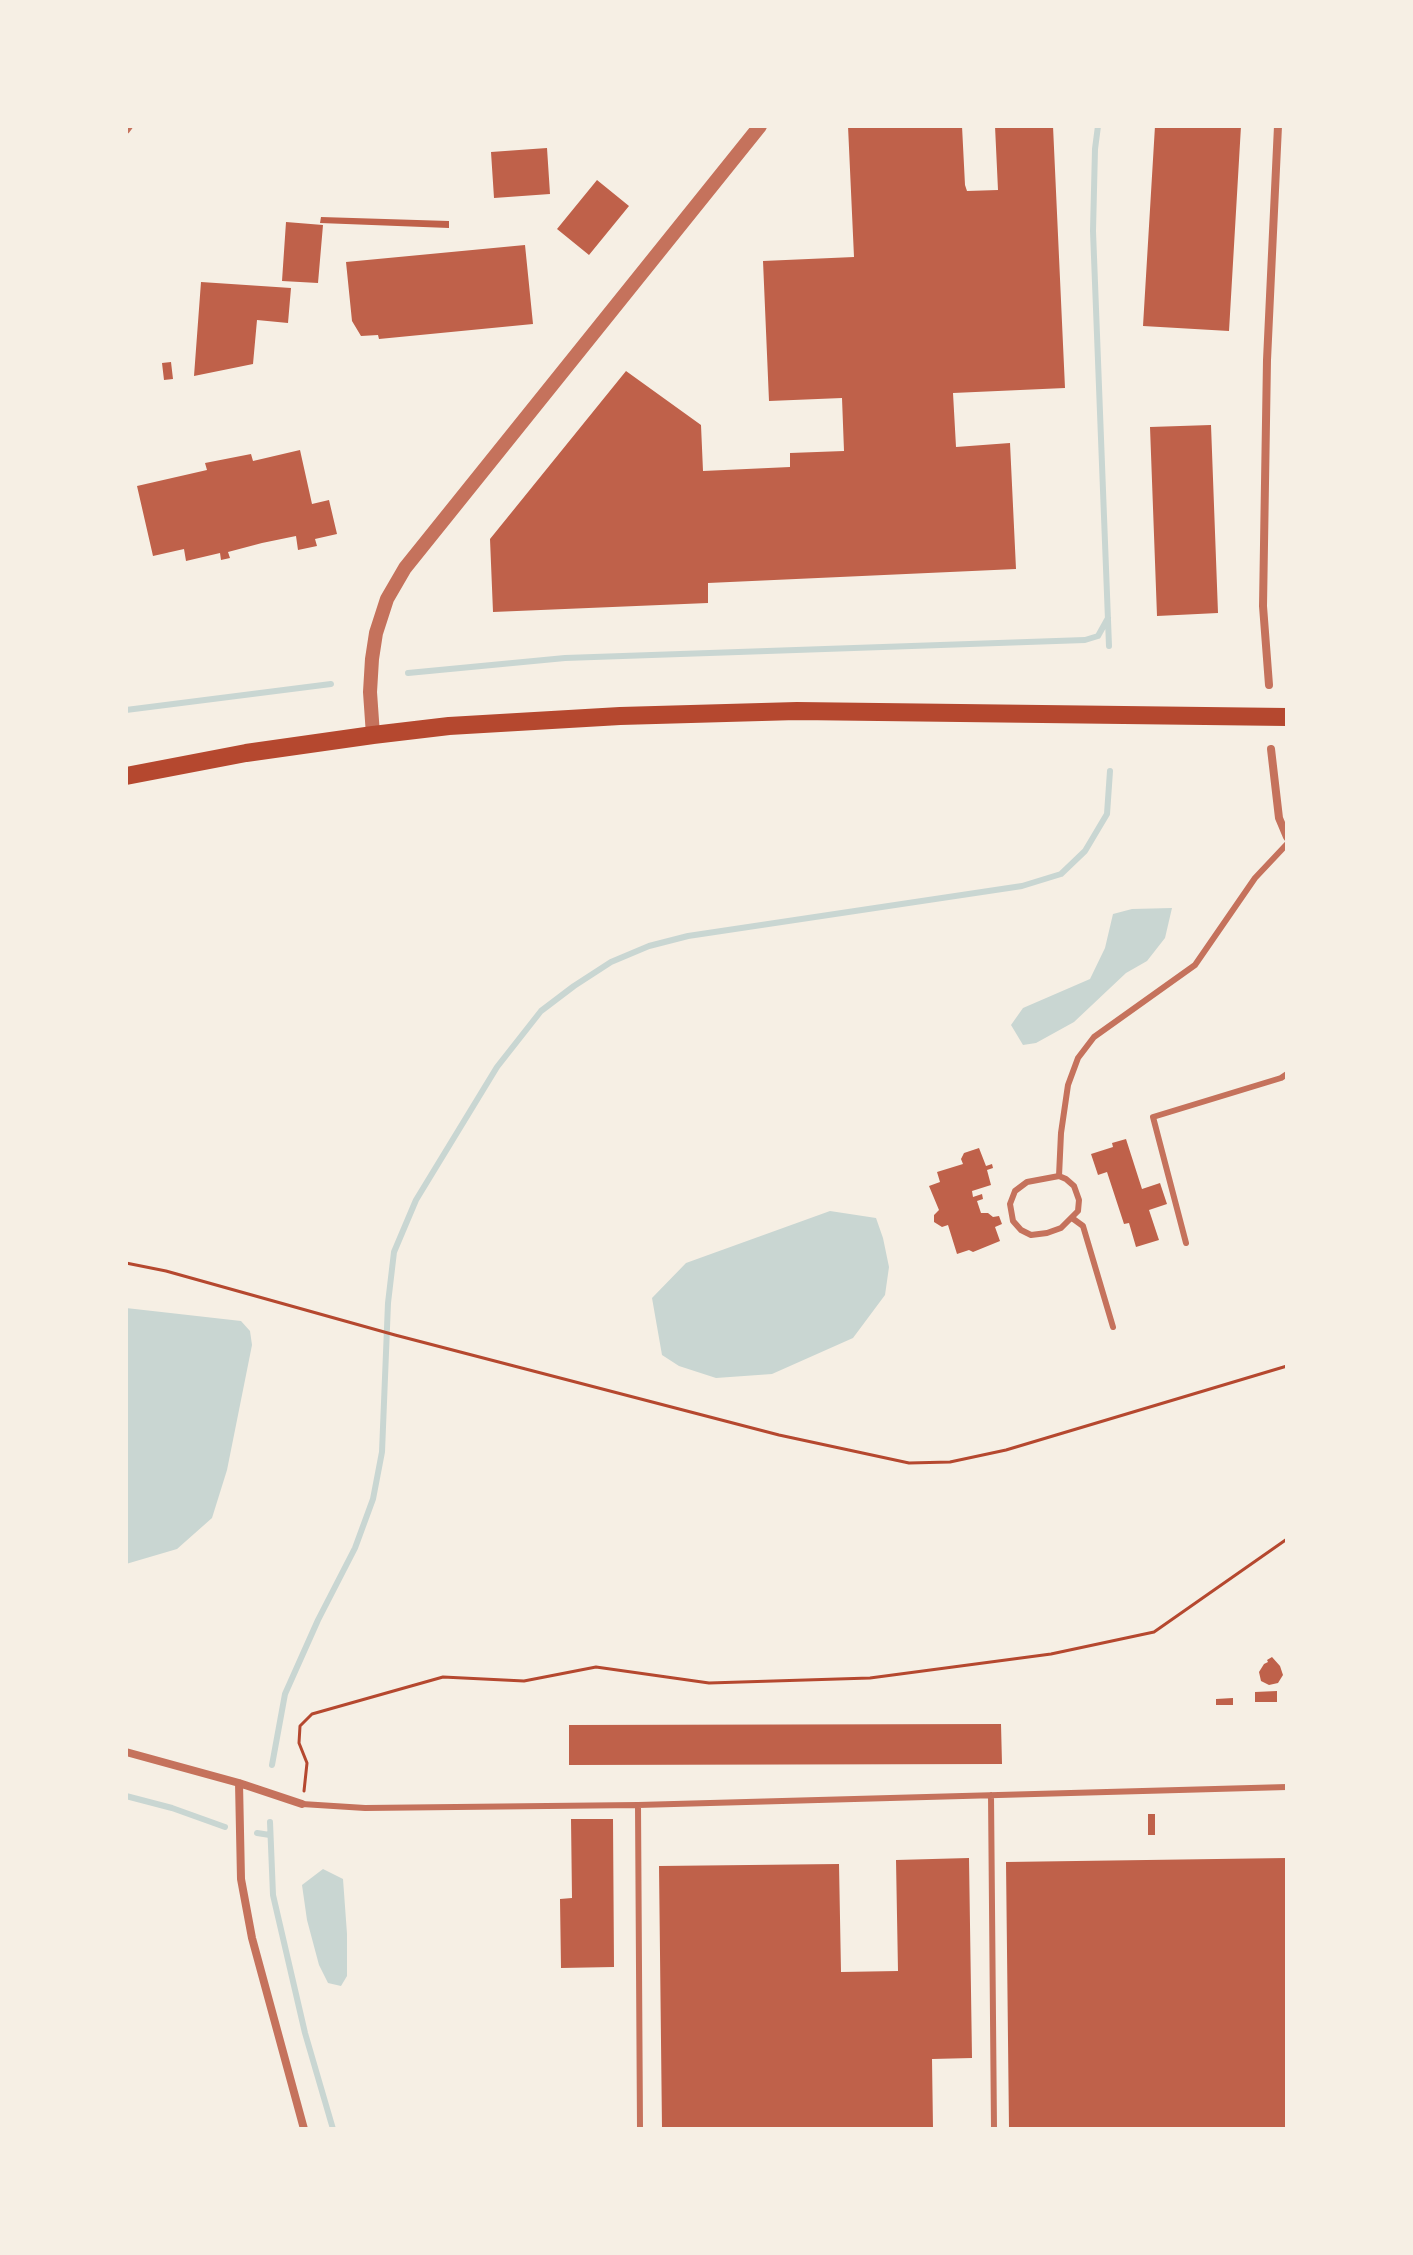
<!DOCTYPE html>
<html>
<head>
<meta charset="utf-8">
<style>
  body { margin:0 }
  #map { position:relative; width:1413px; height:2255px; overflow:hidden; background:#f6efe4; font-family:Barlow,sans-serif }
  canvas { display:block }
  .frame { position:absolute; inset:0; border:128px solid #f6efe4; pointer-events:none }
</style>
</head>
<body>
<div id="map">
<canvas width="1413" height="2255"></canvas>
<div class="frame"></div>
</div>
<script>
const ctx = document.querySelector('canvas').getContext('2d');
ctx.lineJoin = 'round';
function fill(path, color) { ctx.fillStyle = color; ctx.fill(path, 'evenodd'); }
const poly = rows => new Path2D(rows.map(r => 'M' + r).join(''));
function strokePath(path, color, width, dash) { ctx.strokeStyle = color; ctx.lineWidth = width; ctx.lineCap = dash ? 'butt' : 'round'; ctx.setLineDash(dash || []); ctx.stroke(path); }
const water = poly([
  [1172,908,1165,938,1147,961,1126,973,1074,1022,1036,1043,1023,1045,1011,1025,1023,1008,1090,979,1105,948,1113,914,1132,909],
  [830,1211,876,1218,883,1238,889,1267,885,1295,853,1338,772,1374,716,1378,679,1366,662,1355,652,1298,686,1263],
  [126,1308,241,1321,250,1331,252,1345,227,1470,212,1518,177,1549,126,1564],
  [323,1869,343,1879,347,1934,347,1976,341,1986,328,1983,319,1965,307,1920,302,1885]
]);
const stream = poly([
  [1098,126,1095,149,1093,231,1109,646],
  [408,673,565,658,1085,640,1098,636,1108,618],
  [126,710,331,684],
  [272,1765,285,1694,318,1620,355,1548,373,1499,382,1452,388,1303,394,1252,416,1200,497,1067,541,1011,574,986,611,962,649,946,688,936,1022,886,1061,874,1085,851,1107,814,1110,771],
  [126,1796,172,1808,225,1827],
  [270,1822,273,1895,305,2033,333,2129],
  [257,1833,270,1835]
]);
const building = poly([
  [848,126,962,126,965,185,967,191,998,190,995,126,1053,126,1065,388,953,393,956,447,1010,443,1016,569,708,583,708,603,493,612,490,539,626,371,701,425,703,471,790,467,790,453,844,451,842,398,769,401,763,261,854,257],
  [1155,126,1241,126,1229,331,1143,326],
  [547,148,550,194,494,198,491,152],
  [597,180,629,206,589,255,557,229],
  [321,217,449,221,449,228,320,223],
  [286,222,323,225,318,283,282,281],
  [525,245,533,324,379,339,378,335,361,336,352,321,346,262],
  [201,282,291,288,288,323,257,320,253,364,194,376],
  [171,362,173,379,164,380,162,363],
  [1211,425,1218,613,1157,616,1150,427],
  [300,450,312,504,329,500,337,534,315,539,317,546,298,550,296,536,262,543,228,552,230,558,221,560,220,553,186,561,184,549,153,556,137,486,207,470,205,463,251,454,253,461],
  [1126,1139,1142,1189,1160,1183,1167,1204,1149,1210,1159,1240,1136,1247,1129,1223,1124,1224,1107,1172,1098,1175,1091,1154,1113,1147,1112,1143],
  [979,1148,986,1166,992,1164,993,1168,987,1170,991,1185,972,1191,973,1197,982,1194,983,1199,977,1201,981,1213,988,1213,993,1217,999,1216,1002,1224,995,1227,1000,1241,973,1252,969,1250,957,1254,948,1225,942,1227,934,1222,934,1215,939,1210,929,1186,940,1182,937,1172,963,1164,961,1159,964,1153],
  [1272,1657,1280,1666,1283,1675,1278,1683,1269,1685,1261,1681,1259,1672,1264,1664,1268,1662,1267,1660],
  [1277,1691,1277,1702,1255,1702,1255,1692],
  [1233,1698,1233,1705,1216,1705,1216,1699],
  [1001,1724,1002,1764,569,1765,569,1725],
  [1148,1814,1155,1814,1155,1835,1148,1835],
  [571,1819,613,1819,614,1967,561,1968,560,1899,572,1898],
  [969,1858,972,2058,932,2059,933,2129,662,2129,659,1866,839,1864,841,1972,898,1971,896,1860],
  [1287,1858,1287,2129,1009,2129,1006,1862]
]);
const path = poly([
  [126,1263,166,1271,395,1335,779,1435,909,1463,950,1462,1006,1450,1287,1366],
  [304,1791,307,1763,299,1743,300,1726,312,1714,443,1677,524,1681,596,1667,709,1683,870,1678,1051,1654,1154,1632,1287,1539]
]);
const service = poly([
  [1059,1176,1061,1133,1068,1085,1078,1058,1094,1037,1195,965,1255,878,1287,844],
  [1059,1176,1066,1179,1074,1186,1079,1200,1078,1211,1061,1228,1047,1233,1031,1235,1021,1230,1013,1221,1010,1204,1015,1191,1027,1182,1059,1176],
  [1072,1218,1083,1226,1113,1327],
  [1186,1243,1153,1117,1281,1078,1287,1074],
  [991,1795,994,2129],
  [302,1804,365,1808,638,1805,1287,1787],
  [638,1805,640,2129]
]);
const minor = poly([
  [126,130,129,126],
  [1269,685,1263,606,1267,360,1278,126],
  [1271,749,1279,818,1287,837],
  [126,1752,239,1783,302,1804],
  [239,1783,241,1879,252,1938,304,2129]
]);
const tertiary = poly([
  [373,735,370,692,372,659,376,633,387,599,405,568,760,126]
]);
const primary = poly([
  [126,776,246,753,373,735,449,726,620,716,797,711,1287,717]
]);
fill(water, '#c9d6d2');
strokePath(stream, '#c9d6d2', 6);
fill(building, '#bf614a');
strokePath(path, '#b5482f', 3);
strokePath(service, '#c5725c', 6);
strokePath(minor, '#c5725c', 8);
strokePath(tertiary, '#c5725c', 14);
strokePath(primary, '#b5482f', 18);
</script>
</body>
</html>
